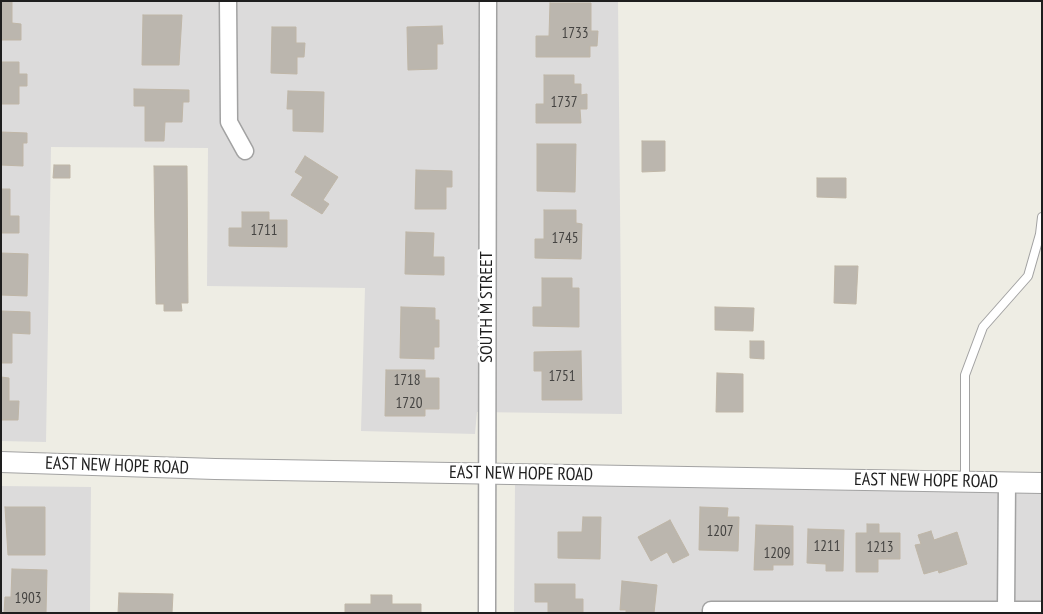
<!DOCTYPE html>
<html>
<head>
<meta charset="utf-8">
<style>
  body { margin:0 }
  #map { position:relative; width:1043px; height:614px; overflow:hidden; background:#eeede4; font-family:"PT Sans Narrow",sans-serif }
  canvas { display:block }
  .frame { position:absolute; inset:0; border:2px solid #1e1e1e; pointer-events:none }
</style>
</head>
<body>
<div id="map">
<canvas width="1043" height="614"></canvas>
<div class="frame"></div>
</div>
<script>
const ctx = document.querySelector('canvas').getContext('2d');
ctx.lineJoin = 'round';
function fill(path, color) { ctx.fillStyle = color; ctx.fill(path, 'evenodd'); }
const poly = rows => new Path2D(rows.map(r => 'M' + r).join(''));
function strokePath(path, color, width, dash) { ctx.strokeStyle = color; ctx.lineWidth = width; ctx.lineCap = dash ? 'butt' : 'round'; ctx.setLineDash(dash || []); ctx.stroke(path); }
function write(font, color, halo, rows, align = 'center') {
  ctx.font = font + ' "PT Sans Narrow",sans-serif'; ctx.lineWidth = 5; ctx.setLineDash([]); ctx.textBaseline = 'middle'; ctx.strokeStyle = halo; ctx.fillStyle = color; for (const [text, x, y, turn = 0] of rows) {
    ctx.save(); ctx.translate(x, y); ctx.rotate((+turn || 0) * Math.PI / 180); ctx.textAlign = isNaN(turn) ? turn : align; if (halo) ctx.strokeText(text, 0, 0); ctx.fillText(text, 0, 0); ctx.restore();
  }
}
const residential = poly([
  [1,1,618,1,622,414,477,412,475,434,361,431,365,288,207,286,208,148,51,147,46,442,1,441],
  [515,485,1042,491,1042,613,514,613],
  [1,486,91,487,90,613,1,613]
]);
const building = poly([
  [1,1,12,1,12,23,21,24,21,40,1,40,1,1],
  [550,3,591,3,591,31,598,31,597,46,590,46,590,57,536,57,536,36,549,36,550,3],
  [143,15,182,15,179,65,142,65,143,15],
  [442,26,443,44,437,44,437,69,408,70,407,27,442,26],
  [272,27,296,27,296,43,305,43,304,57,297,57,297,74,271,73,272,27],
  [1,62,19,62,19,74,27,74,27,86,19,86,19,104,1,104,1,62],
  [544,75,574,75,574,84,581,84,581,95,587,94,587,109,580,109,581,123,536,123,536,104,544,104,544,75],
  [134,89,189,90,189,102,183,102,182,122,165,122,164,141,145,141,145,106,134,106,134,89],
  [288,91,324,92,323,132,293,131,293,109,287,109,288,91],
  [1,132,27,133,27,143,23,143,23,166,1,165,1,132],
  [642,141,665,141,665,171,642,172,642,141],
  [537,144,576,144,575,192,537,191,537,144],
  [305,156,338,177,323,200,329,204,322,214,291,195,303,177,295,172,305,156],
  [54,165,70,165,70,178,53,178,54,165],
  [154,166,187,166,188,303,181,303,182,311,164,311,164,304,156,304,154,166],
  [416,170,452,171,452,187,446,187,446,209,415,209,416,170],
  [817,178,846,178,846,198,817,197,817,178],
  [1,189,10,189,10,216,19,216,19,233,1,233,1,189],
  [544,210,576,210,576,223,582,224,581,259,535,258,535,239,544,239,544,210],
  [242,212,269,212,269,220,287,220,287,247,229,246,229,228,242,228,242,212],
  [406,232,434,233,433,257,444,257,444,275,405,274,406,232],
  [1,253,28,254,27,296,1,295,1,253],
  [835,266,858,266,856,304,834,303,835,266],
  [542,278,572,278,572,288,579,288,579,327,533,326,533,307,542,307,542,278],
  [401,307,435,308,435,320,439,320,439,347,434,347,434,359,400,358,401,307],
  [715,307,754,308,753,331,715,330,715,307],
  [1,311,30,312,30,334,12,333,12,363,1,363,1,311],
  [750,341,764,341,764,359,750,358,750,341],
  [581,351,582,400,542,400,542,371,534,371,534,352,581,351],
  [386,370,425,370,425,378,439,378,439,409,425,409,425,416,385,416,386,370],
  [717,373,743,374,743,412,716,412,717,373],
  [1,377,9,378,9,401,19,401,18,420,1,420,1,377],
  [5,507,45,507,45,555,8,555,5,507],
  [700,507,728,508,727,517,739,517,738,551,699,550,700,507],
  [583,517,601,517,600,559,558,558,558,532,582,532,583,517],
  [670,520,689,555,673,563,667,552,651,561,638,537,670,520],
  [867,524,879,524,879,533,900,533,900,559,878,559,878,572,856,572,856,533,867,533,867,524],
  [756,525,793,526,793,565,773,565,773,570,754,570,756,525],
  [808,529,844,530,843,571,826,571,826,564,807,563,808,529],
  [931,531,934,540,957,532,967,564,939,573,938,570,924,574,915,545,921,544,918,535,931,531],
  [12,569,47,570,46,613,4,613,5,597,11,597,12,569],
  [622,581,657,585,654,613,626,613,626,610,620,610,622,581],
  [535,584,575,584,575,599,583,599,583,612,548,613,548,602,535,602,535,584],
  [119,593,173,594,172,613,118,613,119,593],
  [371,595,392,595,392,604,421,604,421,613,345,613,345,604,371,604,371,595]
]);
const service = poly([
  [965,480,965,375,983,327,1028,276,1040,234,1042,217]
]);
const minor = poly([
  [228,1,229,122,245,151],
  [1006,609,1007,483],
  [487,613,488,1],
  [711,613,711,610,1042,610]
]);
const tertiary = poly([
  [1,462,215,469,1042,483]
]);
const numberNames = [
  ["1733",575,34],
  ["1737",564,103],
  ["1711",264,231],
  ["1745",565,239],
  ["1751",562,377],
  ["1718",407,381],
  ["1720",409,404],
  ["1207",720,532],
  ["1211",827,547],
  ["1213",880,548],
  ["1209",777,554],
  ["1903",28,599]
];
const streetNames = [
  ["SOUTH M STREET",487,307,-90],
  ["EAST NEW HOPE ROAD",117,466,2],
  ["EAST NEW HOPE ROAD",521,474,1],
  ["EAST NEW HOPE ROAD",926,481,1]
];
fill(residential, '#dcdbdb');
fill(building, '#bbb6ae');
strokePath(building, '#bfb6a7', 1);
strokePath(service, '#a2a2a2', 10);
strokePath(minor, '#a2a2a2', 19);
strokePath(tertiary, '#a2a2a2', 22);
strokePath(service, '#fff', 8);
strokePath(minor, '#fff', 16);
strokePath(tertiary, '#fff', 20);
write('15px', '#454442', null, numberNames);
write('18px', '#1e1e1e', '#fff', streetNames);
</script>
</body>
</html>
